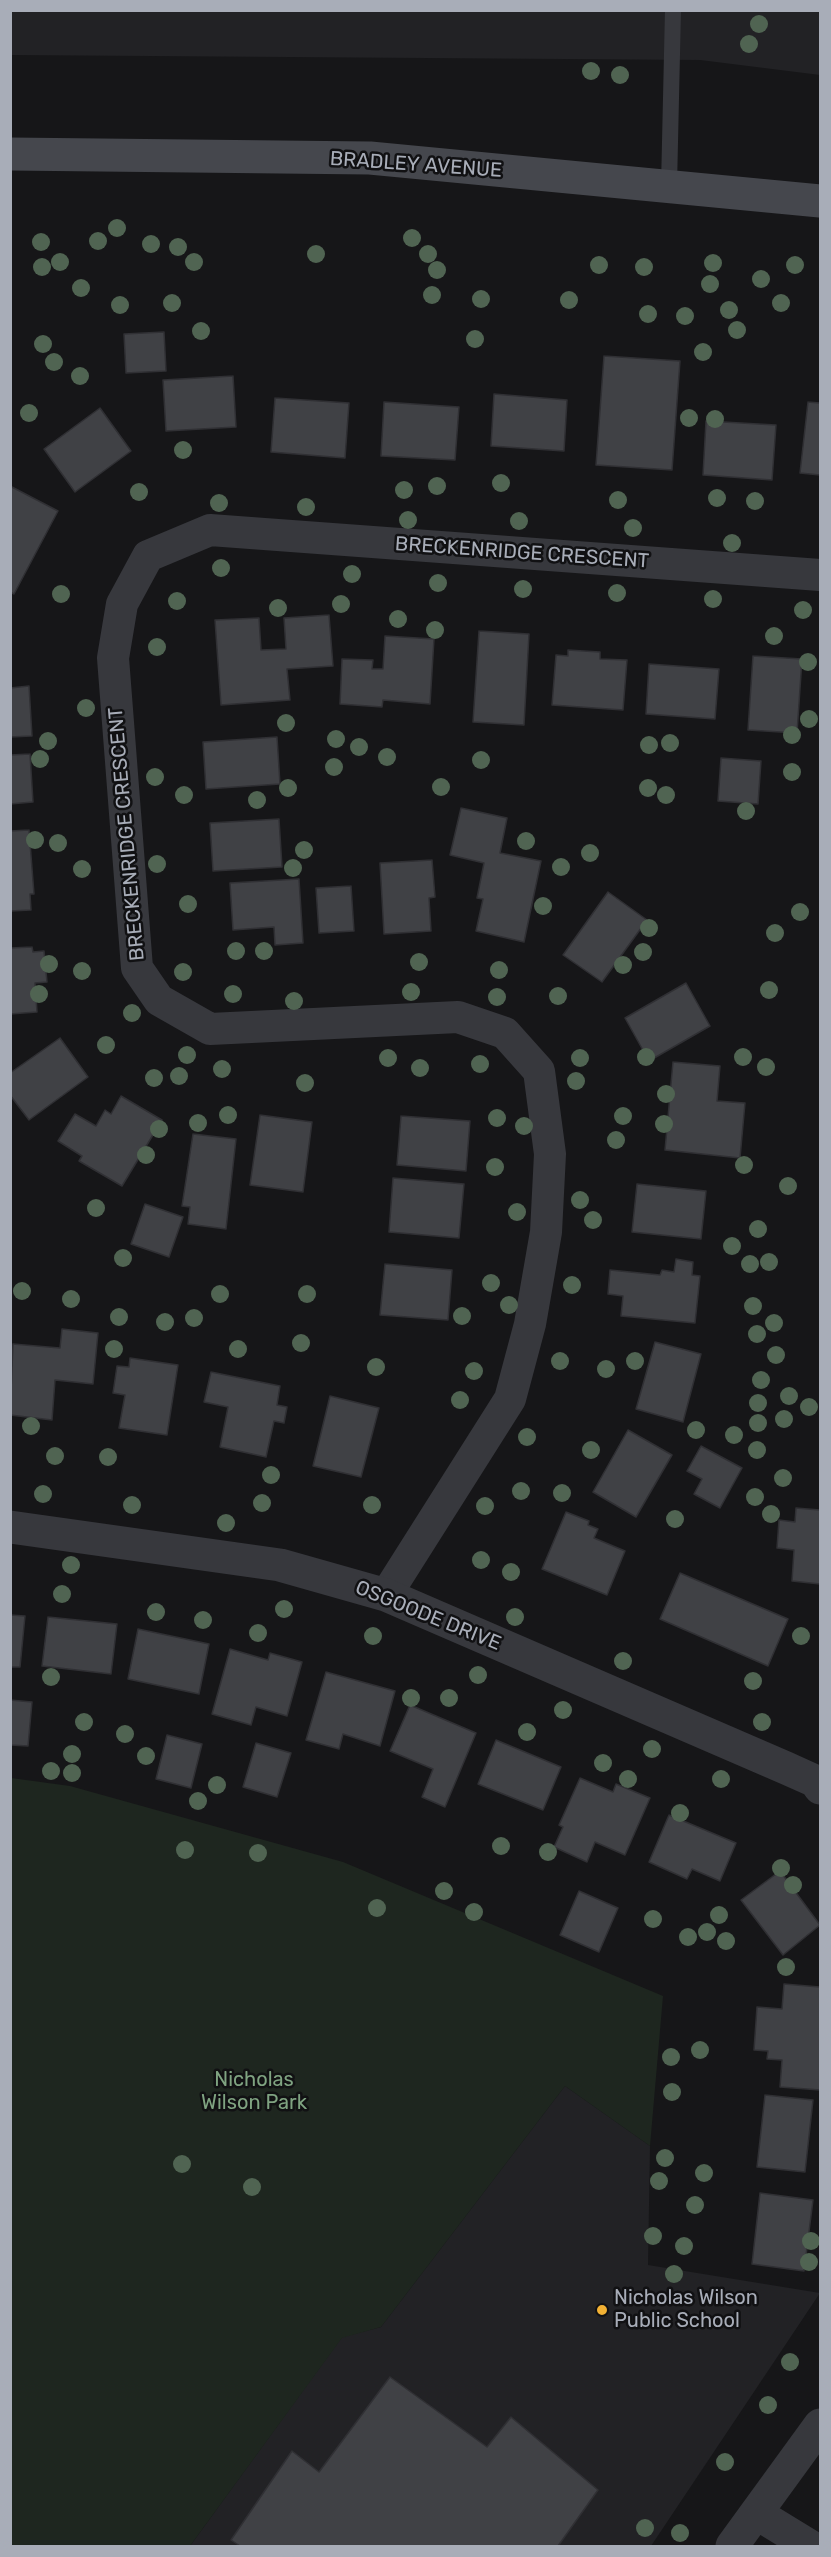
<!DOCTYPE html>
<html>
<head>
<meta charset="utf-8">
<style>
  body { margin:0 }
  #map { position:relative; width:831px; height:2557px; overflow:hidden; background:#161618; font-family:Rubik,sans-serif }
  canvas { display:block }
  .frame { position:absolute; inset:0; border:12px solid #a8adb8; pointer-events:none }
</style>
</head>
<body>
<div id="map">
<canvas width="831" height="2557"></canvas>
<div class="frame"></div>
</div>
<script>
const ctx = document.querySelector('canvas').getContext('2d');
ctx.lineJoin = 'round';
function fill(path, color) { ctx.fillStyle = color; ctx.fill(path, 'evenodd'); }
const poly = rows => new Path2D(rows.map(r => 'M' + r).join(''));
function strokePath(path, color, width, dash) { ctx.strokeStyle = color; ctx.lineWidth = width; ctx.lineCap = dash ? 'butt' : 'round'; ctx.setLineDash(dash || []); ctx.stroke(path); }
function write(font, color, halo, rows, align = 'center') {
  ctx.font = font + ' Rubik,sans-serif'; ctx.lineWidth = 5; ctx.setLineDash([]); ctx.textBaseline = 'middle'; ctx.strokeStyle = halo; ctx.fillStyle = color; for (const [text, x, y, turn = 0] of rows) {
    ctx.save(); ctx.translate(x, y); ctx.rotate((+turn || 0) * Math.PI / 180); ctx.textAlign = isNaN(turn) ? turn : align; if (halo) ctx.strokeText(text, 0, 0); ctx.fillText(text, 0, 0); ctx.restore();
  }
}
const built = poly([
  [11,11,820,11,820,75,700,60,11,55],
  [565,2086,650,2146,648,2265,820,2293,651,2546,190,2546,342,2337,381,2327]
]);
const green = poly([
  [11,1778,70,1786,343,1862,663,1996,650,2146,565,2086,381,2327,342,2338,190,2546,11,2546]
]);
const building = poly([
  [164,332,166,371,126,373,124,334,164,332],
  [604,356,680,361,672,470,596,465,604,356],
  [233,376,236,427,166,431,163,380,233,376],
  [494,394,567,400,564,451,491,446,494,394],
  [275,398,349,403,345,458,271,452,275,398],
  [384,402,459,407,455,460,381,456,384,402],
  [808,402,820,403,820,475,800,473,808,402],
  [100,408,131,451,75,492,44,449,100,408],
  [706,421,776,425,772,480,703,475,706,421],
  [10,486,58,511,14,594,10,592,10,486],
  [329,615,333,666,287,669,290,700,221,705,215,620,259,618,261,650,286,649,284,618,329,615],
  [479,631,529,634,524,725,473,722,479,631],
  [385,636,434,639,430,704,383,700,382,707,340,704,342,659,373,660,372,669,383,669,385,636],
  [568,650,600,652,600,659,627,660,623,710,552,705,556,655,568,656,568,650],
  [753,656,802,659,797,733,748,730,753,656],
  [649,664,719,669,715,719,646,714,649,664],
  [29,686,32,736,10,737,10,688,29,686],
  [277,737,280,784,206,789,203,742,277,737],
  [30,754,33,802,10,804,10,755,30,754],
  [721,758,761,761,758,804,718,801,721,758],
  [461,808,507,818,500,853,541,861,524,942,476,931,483,899,477,898,484,863,450,855,461,808],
  [279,819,282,867,213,871,210,823,279,819],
  [29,830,34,894,30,894,31,910,10,911,10,831,29,830],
  [432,860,435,897,429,898,431,931,384,934,380,863,432,860],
  [299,879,303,943,275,945,274,927,233,930,230,883,299,879],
  [351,886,354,931,319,933,316,888,351,886],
  [608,892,647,920,602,982,563,955,608,892],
  [32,947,33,952,44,951,47,982,35,983,37,1012,10,1014,10,948,32,947],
  [686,983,710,1026,649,1061,625,1018,686,983],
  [60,1038,88,1077,29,1120,10,1095,10,1073,60,1038],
  [673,1062,720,1066,717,1101,745,1103,740,1158,665,1150,673,1062],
  [121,1096,162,1120,122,1186,79,1161,82,1156,58,1141,75,1114,96,1126,105,1110,111,1114,121,1096],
  [260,1115,312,1122,303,1192,250,1185,260,1115],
  [401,1116,470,1121,466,1171,397,1165,401,1116],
  [193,1134,236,1139,226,1229,188,1224,190,1207,182,1206,193,1134],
  [393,1178,464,1184,459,1238,389,1232,393,1178],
  [637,1184,706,1191,701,1239,632,1232,637,1184],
  [145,1204,183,1217,169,1257,131,1244,145,1204],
  [676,1259,693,1262,692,1275,700,1276,695,1323,621,1316,623,1296,608,1294,610,1270,660,1275,662,1270,674,1272,676,1259],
  [385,1264,452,1270,448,1320,380,1315,385,1264],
  [62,1329,98,1333,93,1384,55,1380,52,1420,10,1415,13,1344,60,1348,62,1329],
  [655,1342,701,1354,683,1422,636,1409,655,1342],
  [130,1358,178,1365,167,1435,119,1428,125,1395,113,1393,117,1366,129,1367,130,1358],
  [211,1372,280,1386,277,1405,287,1407,284,1423,274,1421,266,1457,220,1447,228,1407,204,1402,211,1372],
  [330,1396,379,1408,361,1477,313,1466,330,1396],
  [628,1430,672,1455,636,1517,593,1492,628,1430],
  [701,1446,742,1468,720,1508,694,1494,702,1479,687,1471,701,1446],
  [796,1508,820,1510,820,1584,792,1581,794,1550,777,1548,779,1520,795,1522,796,1508],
  [566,1512,589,1521,588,1525,598,1529,594,1538,625,1551,607,1595,542,1569,566,1512],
  [680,1573,788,1619,768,1666,660,1619,680,1573],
  [10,1615,25,1616,20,1667,10,1667,10,1615],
  [48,1617,117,1624,111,1674,42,1666,48,1617],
  [138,1629,209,1644,199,1694,128,1679,138,1629],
  [230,1649,268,1660,270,1653,302,1662,287,1716,256,1707,251,1725,212,1714,230,1649],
  [326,1672,395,1691,380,1746,343,1734,339,1749,306,1740,326,1672],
  [10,1700,32,1702,28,1746,10,1745,10,1700],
  [410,1705,476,1733,445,1807,422,1797,433,1769,390,1751,410,1705],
  [167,1735,202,1744,191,1788,156,1779,167,1735],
  [496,1740,561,1767,543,1810,478,1784,496,1740],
  [256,1743,291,1753,277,1797,243,1787,256,1743],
  [580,1778,613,1792,616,1784,650,1798,625,1855,595,1842,587,1862,554,1847,563,1827,559,1825,580,1778],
  [669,1815,736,1843,720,1881,692,1869,687,1879,649,1862,669,1815],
  [780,1871,820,1925,783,1955,741,1900,780,1871],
  [579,1891,618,1908,599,1952,560,1935,579,1891],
  [784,1984,820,1987,820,2090,780,2087,782,2060,767,2059,768,2051,754,2050,757,2007,782,2009,784,1984],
  [765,2095,813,2100,805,2172,757,2167,765,2095],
  [760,2193,813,2200,804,2271,752,2264,760,2193],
  [390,2377,487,2447,511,2417,598,2490,558,2546,240,2546,231,2540,292,2451,319,2472,390,2377]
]);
const service = poly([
  [669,186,673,10]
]);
const minor = poly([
  [386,1595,510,1399,530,1324,546,1232,550,1154,539,1071,505,1033,458,1017,210,1029,159,1000,137,968,113,658,122,604,148,556,210,530,820,575]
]);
const tertiary = poly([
  [10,1527,280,1565,386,1595,786,1768,815,1781,820,1788],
  [756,2513,810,2546],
  [732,2546,820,2425]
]);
const secondary = poly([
  [10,154,370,158,820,201]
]);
const trees = [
  [759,24],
  [749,44],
  [591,71],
  [620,75],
  [117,228],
  [412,238],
  [98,241],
  [41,242],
  [151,244],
  [178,247],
  [316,254],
  [428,254],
  [60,262],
  [194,262],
  [713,263],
  [599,265],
  [795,265],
  [42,267],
  [644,267],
  [437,270],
  [761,279],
  [710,284],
  [81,288],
  [432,295],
  [481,299],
  [569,300],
  [172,303],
  [781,303],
  [120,305],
  [729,310],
  [648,314],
  [685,316],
  [737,330],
  [201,331],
  [475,339],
  [43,344],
  [703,352],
  [54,362],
  [80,376],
  [29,413],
  [689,418],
  [715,419],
  [183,450],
  [501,483],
  [437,486],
  [404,490],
  [139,492],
  [717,498],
  [618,500],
  [755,501],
  [219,503],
  [306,507],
  [408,520],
  [519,521],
  [633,528],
  [732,543],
  [221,568],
  [352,574],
  [438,583],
  [523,589],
  [617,593],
  [61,594],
  [713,599],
  [177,601],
  [341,604],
  [278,608],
  [803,610],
  [398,619],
  [435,630],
  [774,636],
  [157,647],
  [808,662],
  [86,708],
  [809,719],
  [286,723],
  [792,735],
  [336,739],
  [48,741],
  [670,743],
  [649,745],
  [359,747],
  [387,757],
  [40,759],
  [481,760],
  [334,767],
  [792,772],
  [155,777],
  [441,787],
  [288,788],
  [648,788],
  [184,795],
  [666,795],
  [257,800],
  [746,811],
  [35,840],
  [526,841],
  [58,843],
  [304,850],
  [590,853],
  [157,864],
  [561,867],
  [293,868],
  [82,869],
  [188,904],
  [543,906],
  [800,912],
  [649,928],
  [775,933],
  [236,951],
  [264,951],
  [643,952],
  [419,962],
  [49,964],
  [623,965],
  [499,970],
  [82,971],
  [183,972],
  [769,990],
  [411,992],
  [39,994],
  [233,994],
  [558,996],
  [497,997],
  [294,1001],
  [132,1013],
  [106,1045],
  [187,1055],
  [646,1057],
  [743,1057],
  [388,1058],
  [580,1058],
  [480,1064],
  [766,1067],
  [420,1068],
  [222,1069],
  [179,1076],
  [154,1078],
  [576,1081],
  [305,1083],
  [666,1094],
  [228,1115],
  [623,1116],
  [497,1118],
  [198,1123],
  [664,1124],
  [524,1126],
  [159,1129],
  [616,1140],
  [146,1155],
  [744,1165],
  [495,1167],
  [788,1186],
  [580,1200],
  [96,1208],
  [517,1212],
  [593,1220],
  [758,1229],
  [732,1246],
  [123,1258],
  [769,1262],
  [750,1264],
  [491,1283],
  [572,1285],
  [22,1291],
  [220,1294],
  [307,1294],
  [71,1299],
  [509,1305],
  [753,1306],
  [462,1316],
  [119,1317],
  [194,1318],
  [165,1322],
  [774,1323],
  [757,1334],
  [301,1343],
  [114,1349],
  [238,1349],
  [776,1355],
  [560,1361],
  [635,1361],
  [376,1367],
  [606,1369],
  [474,1371],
  [761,1380],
  [789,1396],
  [460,1400],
  [758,1403],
  [809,1407],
  [784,1419],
  [758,1423],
  [31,1426],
  [696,1430],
  [734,1435],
  [527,1437],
  [591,1450],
  [757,1450],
  [55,1456],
  [108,1457],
  [271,1475],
  [783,1478],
  [521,1491],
  [562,1493],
  [43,1494],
  [755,1497],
  [262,1503],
  [132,1505],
  [372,1505],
  [485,1506],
  [771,1514],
  [675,1519],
  [226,1523],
  [481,1560],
  [71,1565],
  [511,1572],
  [62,1594],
  [284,1609],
  [156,1612],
  [515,1617],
  [203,1620],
  [258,1633],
  [373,1636],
  [801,1636],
  [623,1661],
  [478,1675],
  [51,1677],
  [753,1681],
  [411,1698],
  [449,1698],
  [563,1710],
  [84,1722],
  [762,1722],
  [527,1732],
  [125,1734],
  [652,1749],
  [72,1754],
  [146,1756],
  [603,1763],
  [51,1771],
  [72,1773],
  [628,1779],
  [721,1779],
  [217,1785],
  [198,1801],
  [680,1813],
  [501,1846],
  [185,1850],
  [548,1852],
  [258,1853],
  [781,1868],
  [793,1885],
  [444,1891],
  [377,1908],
  [474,1912],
  [719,1915],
  [653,1919],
  [707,1932],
  [688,1937],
  [726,1941],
  [786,1967],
  [700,2050],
  [671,2057],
  [672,2092],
  [665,2158],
  [182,2164],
  [704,2173],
  [659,2181],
  [252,2187],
  [695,2205],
  [653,2236],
  [811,2241],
  [684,2246],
  [809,2262],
  [674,2274],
  [790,2362],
  [768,2405],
  [725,2462],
  [645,2528],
  [680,2533]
];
const markers = [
  [602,2310,6,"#f2b134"]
];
const streetNames = [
  ["BRADLEY AVENUE",416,165,4],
  ["BRECKENRIDGE CRESCENT",522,553,4],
  ["BRECKENRIDGE CRESCENT",127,834,-95],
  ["OSGOODE DRIVE",428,1616,22]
];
const parkNames = [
  ["Nicholas",254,2080],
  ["Wilson Park",254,2103]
];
const poiNames = [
  ["Nicholas Wilson",614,2298],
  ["Public School",614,2321]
];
fill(built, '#222225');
fill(green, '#1e261f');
fill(building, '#404145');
strokePath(building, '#303034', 1.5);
strokePath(service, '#37383d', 16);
strokePath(minor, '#37383d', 32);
strokePath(tertiary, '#37383d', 33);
strokePath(secondary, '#45474d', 33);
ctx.fillStyle = '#506452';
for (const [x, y] of trees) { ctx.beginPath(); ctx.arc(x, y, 9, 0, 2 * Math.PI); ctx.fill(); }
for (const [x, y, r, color] of markers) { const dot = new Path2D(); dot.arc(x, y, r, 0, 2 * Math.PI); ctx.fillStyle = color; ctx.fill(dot); strokePath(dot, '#111113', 2); }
write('20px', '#a8adb8', '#111113', streetNames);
write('20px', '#7fa381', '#111113', parkNames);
write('20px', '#a8adb8', '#111113', poiNames, 'left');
</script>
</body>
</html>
